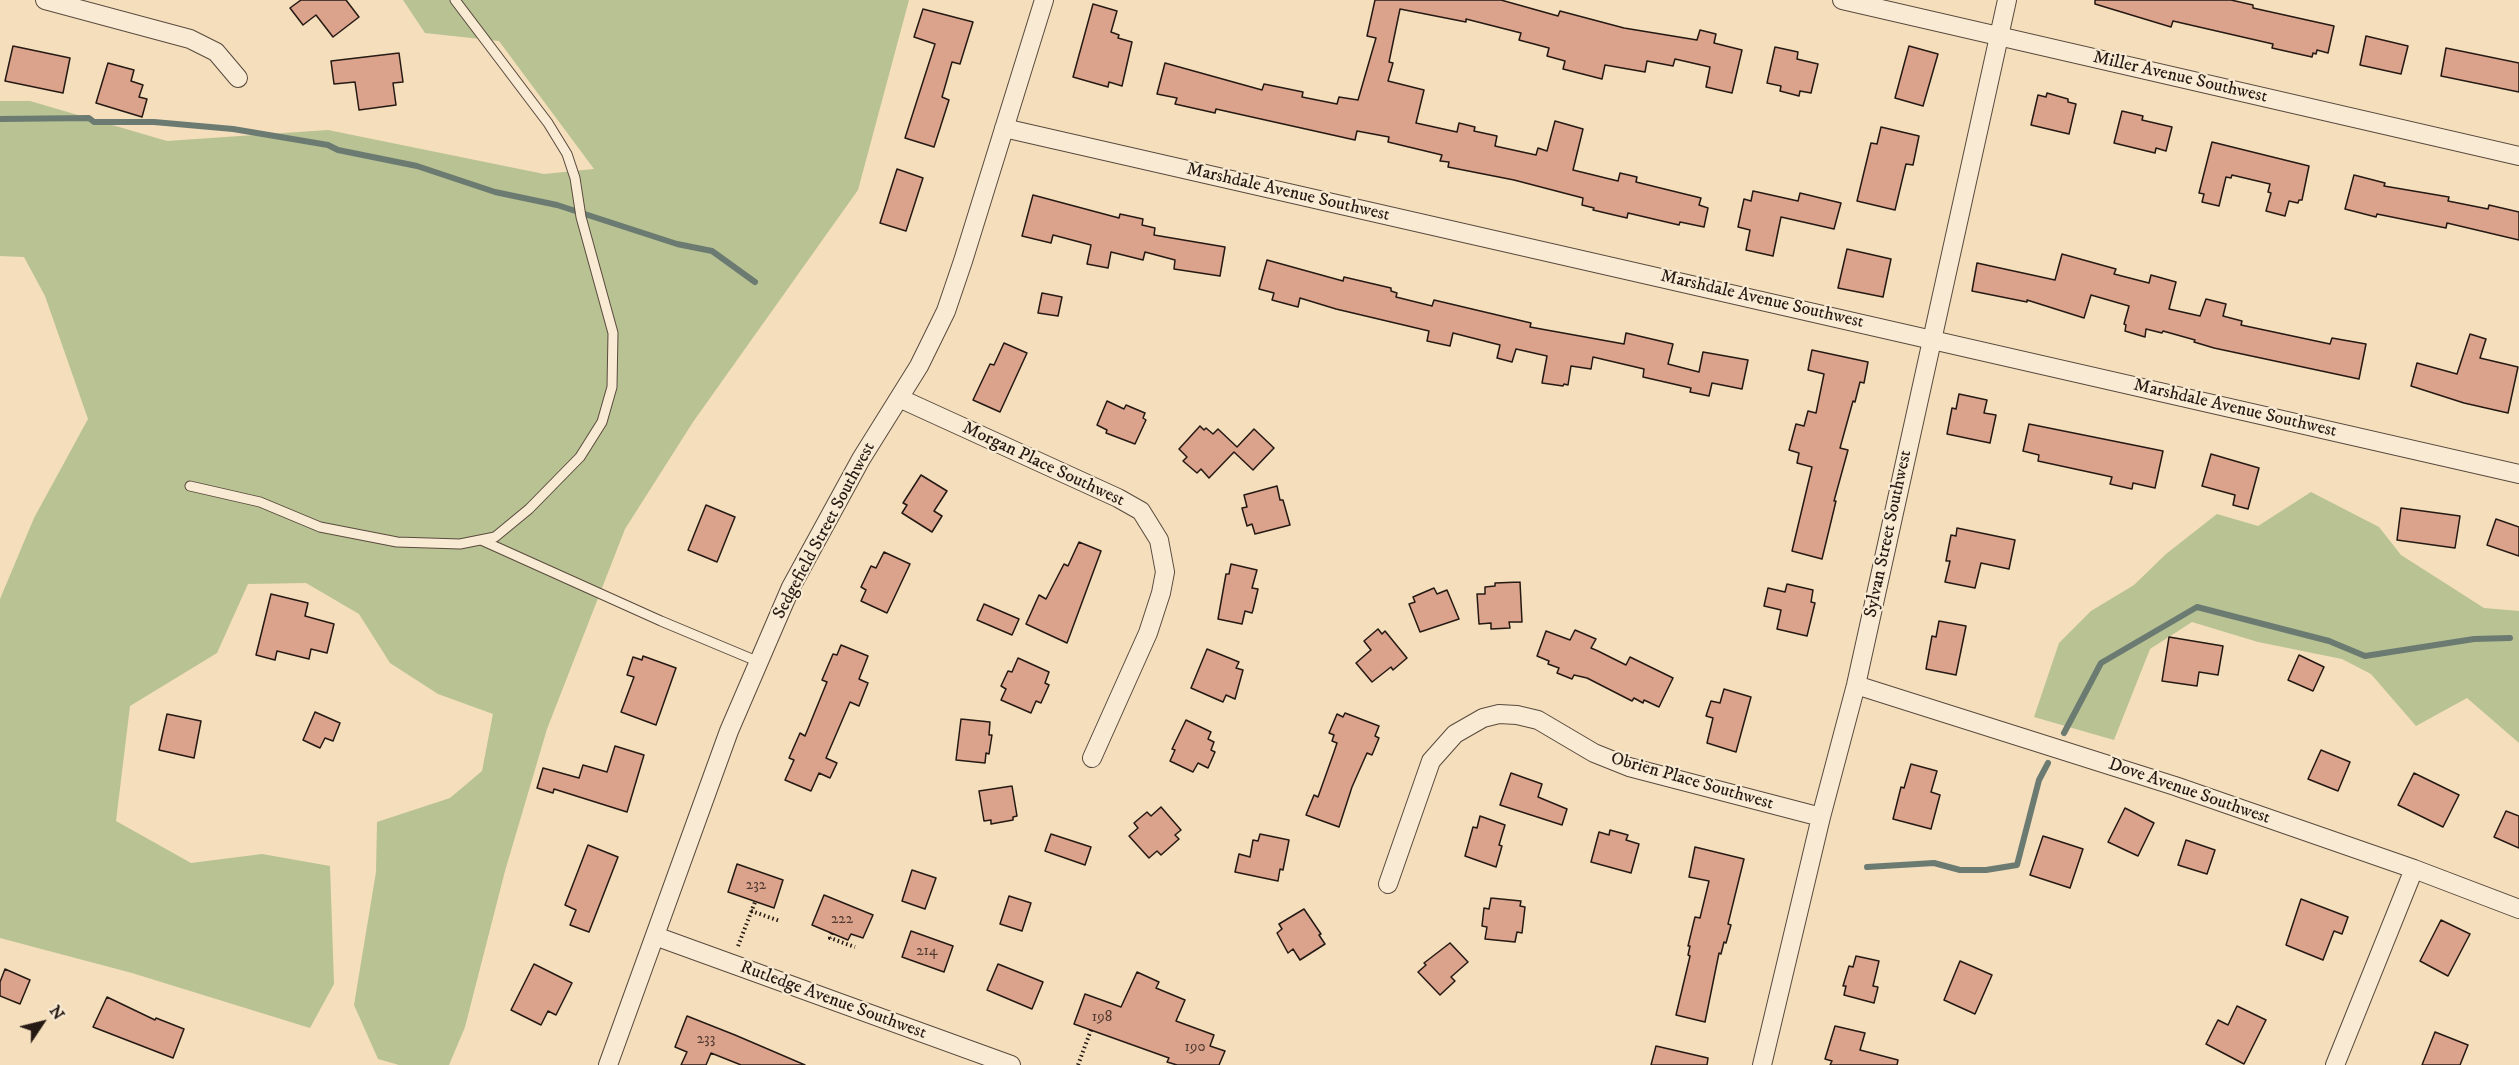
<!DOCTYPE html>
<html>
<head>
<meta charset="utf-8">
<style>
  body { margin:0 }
  #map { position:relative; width:2519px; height:1065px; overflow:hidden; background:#f4debc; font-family:"IM FELL DW Pica",serif }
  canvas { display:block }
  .north { position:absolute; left:12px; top:993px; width:60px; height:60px; -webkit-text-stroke:4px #f8ead3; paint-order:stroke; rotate:55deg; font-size:16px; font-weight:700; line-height:24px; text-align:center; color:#251913 }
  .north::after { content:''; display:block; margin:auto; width:21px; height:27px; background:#251913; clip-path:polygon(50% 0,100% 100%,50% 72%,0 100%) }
</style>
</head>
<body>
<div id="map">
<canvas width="2519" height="1065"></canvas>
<div class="north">N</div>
</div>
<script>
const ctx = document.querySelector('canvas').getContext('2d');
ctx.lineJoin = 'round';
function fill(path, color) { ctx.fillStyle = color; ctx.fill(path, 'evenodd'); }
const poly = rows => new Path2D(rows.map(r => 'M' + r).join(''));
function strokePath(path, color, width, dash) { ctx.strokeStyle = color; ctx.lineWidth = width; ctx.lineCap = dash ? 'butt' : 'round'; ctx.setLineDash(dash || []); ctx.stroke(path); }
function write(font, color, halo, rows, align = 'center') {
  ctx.font = font + ' "IM FELL DW Pica",serif'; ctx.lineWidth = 4.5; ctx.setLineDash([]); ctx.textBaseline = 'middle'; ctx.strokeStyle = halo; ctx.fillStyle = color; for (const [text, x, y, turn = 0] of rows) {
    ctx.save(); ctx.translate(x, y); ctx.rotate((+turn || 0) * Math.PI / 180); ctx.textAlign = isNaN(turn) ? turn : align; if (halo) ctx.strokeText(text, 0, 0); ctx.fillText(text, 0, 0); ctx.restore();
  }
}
const green = poly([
  [403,0,909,0,858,190,693,422,625,529,547,729,505,871,465,1027,449,1065,399,1065,378,1059,354,1005,376,872,377,822,450,798,482,771,493,714,438,694,390,663,359,614,306,583,248,584,217,653,130,706,116,821,191,863,262,854,330,866,334,984,310,1028,132,973,0,938,0,599,34,518,88,419,45,296,24,257,0,256,0,101,30,101,167,141,328,130,544,174,594,169,499,41,425,33],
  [2311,492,2379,527,2401,555,2484,608,2519,611,2519,743,2467,698,2416,726,2371,674,2342,659,2258,642,2192,622,2150,649,2114,740,2034,717,2059,643,2091,611,2134,585,2166,554,2217,514,2258,526]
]);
const stream = poly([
  [0,119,89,118,94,122,154,122,233,129,328,145,338,150,417,166,495,192,557,205,677,244,712,251,755,282],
  [2064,733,2101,663,2197,607,2329,641,2365,656,2474,639,2510,638],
  [1867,867,1934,863,1960,870,1986,870,2017,865,2039,780,2048,763]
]);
const building = poly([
  [301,0,346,0,359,17,333,37,316,15,303,25,290,8,301,0],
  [1375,0,1501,0,1558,16,1560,11,1624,28,1697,40,1700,30,1716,34,1714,43,1742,50,1732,93,1706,87,1710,67,1675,59,1673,66,1647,61,1645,72,1605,65,1602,79,1563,69,1565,61,1547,56,1549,48,1519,40,1521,33,1466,19,1466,22,1400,9,1389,62,1393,63,1388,81,1424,90,1416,123,1457,132,1459,123,1475,127,1474,131,1497,136,1495,146,1536,155,1538,148,1547,151,1555,121,1583,129,1573,170,1618,181,1620,173,1637,177,1636,182,1701,198,1699,205,1708,208,1704,227,1680,222,1679,225,1628,213,1627,218,1593,210,1594,208,1582,205,1583,198,1514,180,1448,167,1449,162,1440,161,1442,155,1388,142,1389,137,1357,131,1355,140,1216,109,1215,113,1175,104,1177,98,1157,94,1165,63,1262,90,1264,84,1303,92,1302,97,1337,104,1339,97,1358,100,1376,38,1367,36,1375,0],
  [2095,0,2231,0,2253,5,2253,8,2334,26,2328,53,2317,50,2316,54,2313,53,2312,57,2272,48,2273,44,2173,21,2171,27,2095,4,2095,0],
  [1093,4,1117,11,1111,32,1119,35,1118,38,1132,42,1122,86,1109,82,1108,87,1073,77,1093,4],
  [923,9,973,22,960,64,952,62,942,97,949,100,934,147,905,138,935,44,914,37,923,9],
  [2366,36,2408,46,2401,74,2360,65,2366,36],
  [13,46,70,58,63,93,5,81,13,46],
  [1909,46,1938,54,1923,106,1895,98,1909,46],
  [1775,47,1798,52,1797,59,1818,64,1811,93,1800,91,1799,96,1780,91,1781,86,1767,83,1775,47],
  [2446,48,2519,63,2519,92,2441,76,2446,48],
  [399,53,403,82,393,83,396,105,359,110,355,82,334,84,331,61,399,53],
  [108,63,134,70,131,81,143,85,139,97,147,99,142,117,96,103,108,63],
  [2047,93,2068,99,2068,102,2076,104,2069,134,2031,125,2038,95,2046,97,2047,93],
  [2122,111,2143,116,2142,120,2172,127,2166,151,2156,148,2155,153,2114,143,2122,111],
  [1881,127,1919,136,1913,165,1906,164,1895,210,1857,201,1871,143,1877,144,1881,127],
  [2212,142,2309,166,2302,200,2299,200,2298,203,2289,201,2285,216,2266,211,2271,193,2268,192,2270,184,2232,175,2231,178,2226,177,2219,206,2202,202,2204,194,2199,193,2212,142],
  [897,169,923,178,906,231,880,223,897,169],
  [2354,175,2385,183,2384,186,2449,197,2448,201,2488,209,2489,205,2519,212,2519,240,2447,223,2446,228,2377,214,2376,217,2345,209,2354,175],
  [1753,191,1798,201,1800,193,1841,203,1834,229,1781,217,1773,256,1746,250,1750,230,1738,227,1744,199,1751,201,1753,191],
  [1033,195,1119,218,1120,214,1143,219,1142,225,1155,228,1154,235,1225,247,1220,276,1174,269,1175,260,1145,252,1143,260,1111,252,1108,268,1087,264,1091,245,1053,235,1051,243,1022,236,1033,195],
  [1847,249,1891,259,1883,297,1838,288,1847,249],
  [2062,254,2116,269,2114,274,2149,283,2151,275,2176,282,2169,309,2200,316,2206,299,2226,304,2223,316,2242,321,2241,325,2330,344,2332,338,2366,344,2359,379,2214,348,2194,342,2195,340,2163,331,2162,333,2146,329,2145,337,2125,331,2126,325,2124,324,2129,306,2091,295,2084,318,2027,300,2027,302,1972,291,1977,263,2055,280,2062,254],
  [1267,260,1343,281,1344,277,1391,288,1391,291,1397,293,1396,297,1432,306,1434,300,1531,323,1530,327,1624,344,1626,333,1673,344,1668,364,1699,372,1703,352,1748,360,1742,389,1712,383,1709,396,1690,392,1691,388,1643,377,1644,369,1593,357,1591,369,1571,366,1568,385,1564,384,1563,386,1542,383,1547,356,1516,349,1512,362,1497,358,1500,345,1453,333,1450,346,1427,341,1429,331,1336,309,1300,298,1298,307,1272,300,1274,293,1259,289,1267,260],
  [1042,293,1062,297,1058,316,1038,313,1042,293],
  [2470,334,2486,339,2480,358,2518,367,2508,413,2464,403,2411,386,2417,363,2457,374,2470,334],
  [1004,343,1027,353,1000,412,973,400,990,364,994,365,1004,343],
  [1812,350,1868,362,1864,383,1860,382,1855,402,1853,401,1840,448,1848,450,1834,501,1836,501,1822,559,1792,551,1812,467,1797,463,1799,453,1789,450,1796,424,1804,426,1808,411,1816,413,1824,374,1808,370,1812,350],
  [1959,394,1987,400,1984,413,1996,415,1990,443,1947,434,1952,408,1956,409,1959,394],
  [1107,401,1124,409,1126,405,1145,413,1143,418,1146,420,1135,444,1106,433,1107,430,1097,425,1107,401],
  [2029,424,2163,451,2155,488,2133,483,2132,489,2110,484,2112,477,2038,461,2039,455,2023,451,2029,424],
  [1200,426,1204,430,1206,428,1213,434,1218,429,1237,447,1254,429,1274,448,1253,470,1234,452,1209,478,1201,469,1197,473,1183,461,1187,457,1179,449,1200,426],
  [2211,454,2259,468,2248,509,2233,505,2235,495,2202,486,2211,454],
  [921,475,947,491,934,511,942,516,932,532,902,513,907,505,903,503,921,475],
  [1277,486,1280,500,1283,500,1290,525,1255,534,1252,524,1247,526,1242,508,1247,507,1244,495,1277,486],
  [706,505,735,517,717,562,688,550,706,505],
  [2401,508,2460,516,2455,548,2397,540,2401,508],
  [2496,519,2519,527,2519,556,2487,545,2496,519],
  [1957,528,2015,540,2009,569,1981,563,1975,588,1945,582,1950,561,1946,561,1951,535,1956,536,1957,528],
  [1079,542,1101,551,1067,643,1026,624,1039,595,1046,599,1064,564,1068,566,1079,542],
  [884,552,910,564,887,613,861,601,866,590,861,587,871,566,876,568,884,552],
  [1231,564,1257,570,1252,588,1258,589,1253,610,1252,613,1245,611,1242,624,1218,619,1226,574,1229,574,1231,564],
  [1520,582,1522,622,1509,622,1510,628,1491,629,1491,623,1479,624,1477,594,1485,594,1485,587,1495,586,1495,583,1520,582],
  [1787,584,1813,590,1811,602,1815,603,1807,636,1777,629,1781,610,1764,606,1768,588,1785,592,1787,584],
  [1434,588,1437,594,1447,590,1459,619,1420,632,1409,604,1415,602,1413,597,1434,588],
  [271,594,308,603,305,616,334,624,327,653,311,649,309,659,277,651,275,660,256,655,271,594],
  [984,604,1019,619,1012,635,977,620,984,604],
  [1939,621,1966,626,1956,675,1926,669,1932,636,1936,637,1939,621],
  [1378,629,1382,634,1385,631,1407,658,1393,670,1391,667,1372,682,1356,663,1371,650,1364,641,1378,629],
  [1575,630,1596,639,1591,648,1598,651,1626,665,1630,657,1673,678,1659,707,1644,700,1643,703,1634,698,1632,701,1587,678,1574,675,1572,679,1557,673,1559,668,1548,664,1549,661,1537,656,1546,631,1570,640,1575,630],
  [2169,637,2223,646,2218,675,2199,672,2197,686,2162,681,2169,637],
  [841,645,868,656,859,679,868,683,859,706,850,702,826,758,837,763,830,778,819,773,811,791,785,780,794,760,789,758,800,733,805,736,827,682,822,680,833,654,837,655,841,645],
  [1207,649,1239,662,1236,668,1243,670,1235,699,1226,695,1223,702,1191,688,1207,649],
  [2299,655,2324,667,2313,691,2288,680,2299,655],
  [643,656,676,668,656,725,621,712,634,677,627,675,633,657,642,660,643,656],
  [1018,658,1049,672,1045,683,1049,685,1041,703,1036,701,1031,713,1001,700,1006,689,1001,686,1008,671,1012,672,1018,658],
  [1724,689,1751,697,1736,752,1707,743,1713,718,1706,716,1711,701,1720,703,1724,689],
  [315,712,340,723,333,741,325,738,320,748,303,740,315,712],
  [1345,713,1379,726,1375,736,1379,738,1372,755,1367,753,1352,787,1339,827,1306,815,1314,795,1318,797,1334,752,1337,743,1332,741,1334,735,1329,733,1337,714,1343,717,1345,713],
  [167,714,201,721,194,758,159,750,167,714],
  [961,719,990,722,989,735,992,735,989,754,986,753,985,763,956,760,961,719],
  [1186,720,1211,732,1208,739,1214,742,1211,750,1215,752,1208,768,1198,763,1193,772,1170,761,1175,750,1172,749,1186,720],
  [615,746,644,755,627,812,554,789,553,793,537,788,543,768,579,778,583,765,607,772,615,746],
  [2321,750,2350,762,2338,791,2308,779,2321,750],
  [1911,764,1937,771,1931,792,1940,795,1931,829,1893,819,1901,787,1904,788,1911,764],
  [1511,773,1542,784,1538,797,1567,809,1562,825,1500,805,1511,773],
  [2414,773,2459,795,2443,827,2398,805,2414,773],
  [1012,786,1017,816,1013,817,1013,820,991,824,991,820,984,821,979,791,1012,786],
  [1161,807,1181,830,1175,835,1179,839,1161,855,1157,851,1149,858,1129,836,1138,828,1134,823,1147,812,1151,816,1161,807],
  [2125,808,2154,823,2138,856,2108,842,2125,808],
  [2506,811,2519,816,2519,848,2494,837,2506,811],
  [1480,816,1505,825,1499,845,1502,846,1496,867,1465,856,1473,827,1477,828,1480,816],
  [1610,830,1628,835,1626,840,1639,844,1631,873,1591,862,1599,832,1609,835,1610,830],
  [1051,834,1091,847,1085,865,1045,851,1051,834],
  [1260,834,1289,840,1283,870,1280,869,1278,881,1235,872,1239,854,1250,857,1253,840,1258,841,1260,834],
  [2043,836,2083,849,2070,888,2030,875,2043,836],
  [2186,840,2215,850,2207,874,2178,865,2186,840],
  [588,845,618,857,589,932,570,925,576,910,565,905,588,845],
  [1695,847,1744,859,1728,924,1731,925,1726,943,1724,942,1721,954,1719,953,1705,1022,1676,1015,1690,956,1688,955,1690,946,1688,946,1695,917,1700,918,1709,881,1689,877,1695,847],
  [737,864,783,880,774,908,728,892,737,864],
  [912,870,936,878,925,909,902,901,912,870],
  [824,895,873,915,863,938,851,934,848,940,812,925,824,895],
  [1009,896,1031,903,1022,931,1000,924,1009,896],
  [1491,898,1521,901,1520,906,1525,907,1522,933,1517,932,1515,942,1485,939,1487,927,1482,926,1484,908,1489,909,1491,898],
  [2301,899,2348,917,2342,934,2334,931,2323,960,2286,945,2301,899],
  [1304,909,1321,934,1319,935,1325,944,1300,960,1293,949,1288,953,1277,933,1282,929,1279,924,1304,909],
  [2441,920,2470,934,2448,976,2420,961,2441,920],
  [911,931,953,946,944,972,902,957,911,931],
  [1450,943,1468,962,1451,977,1455,981,1440,995,1418,972,1426,965,1424,963,1450,943],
  [1856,956,1879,961,1873,986,1878,987,1874,1003,1844,995,1846,986,1843,986,1849,966,1853,967,1856,956],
  [1960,961,1992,975,1975,1014,1944,1000,1960,961],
  [534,964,572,983,556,1015,548,1011,541,1025,511,1010,534,964],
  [998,964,1043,982,1032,1009,987,990,998,964],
  [5,969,30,980,20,1004,0,996,0,982,5,969],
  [1137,972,1159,982,1156,988,1185,1000,1176,1021,1214,1035,1210,1046,1225,1051,1219,1065,1177,1065,1167,1062,1169,1058,1074,1024,1085,994,1121,1007,1137,972],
  [107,997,155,1020,156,1018,184,1029,173,1058,93,1027,107,997],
  [2237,1006,2266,1020,2244,1064,2206,1044,2218,1020,2228,1025,2237,1006],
  [687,1016,735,1035,805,1065,741,1065,711,1053,706,1065,681,1065,687,1052,675,1047,687,1016],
  [1835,1026,1865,1033,1860,1050,1898,1060,1897,1065,1830,1065,1832,1061,1825,1059,1835,1026],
  [2435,1032,2468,1045,2460,1065,2422,1065,2435,1032],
  [1656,1046,1708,1058,1707,1065,1651,1065,1656,1046]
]);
const path = poly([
  [751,911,780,921],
  [832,933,830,938,855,947],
  [738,946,755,902],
  [1078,1065,1091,1030]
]);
const service = poly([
  [190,486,260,502,320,527,397,542,460,544,495,537,529,509,580,457,602,422,612,387,613,333,581,217,575,178,567,154,548,123,455,0],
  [481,540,661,621,759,662]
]);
const minor = poly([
  [45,0,190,39,216,52,238,78],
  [1842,0,2519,156],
  [1004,128,2519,474],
  [899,398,1118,498,1141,511,1159,540,1165,572,1161,593,1148,633,1092,758],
  [1856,685,2175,786,2414,869,2519,909],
  [1388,884,1431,761,1455,734,1483,718,1499,714,1517,715,1538,720,1594,753,1629,767,1821,817],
  [655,936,1011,1065],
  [608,1065,729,731,791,587,861,459,919,366,946,311,963,261,1044,0],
  [1762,1065,1821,817,1856,685,2007,0],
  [2335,1065,2414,869]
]);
const numberNames = [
  ["232",756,886],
  ["222",842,920],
  ["214",927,952],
  ["198",1102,1018],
  ["233",706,1040],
  ["190",1195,1048]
];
const streetNames = [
  ["Miller Avenue Southwest",2180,78,13],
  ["Marshdale Avenue Southwest",1288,193,13],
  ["Marshdale Avenue Southwest",1762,300,13],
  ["Marshdale Avenue Southwest",2235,409,13],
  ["Morgan Place Southwest",1043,465,25],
  ["Sedgefield Street Southwest",825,531,-62],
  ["Sylvan Street Southwest",1889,534,-78],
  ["Obrien Place Southwest",1692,782,16],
  ["Dove Avenue Southwest",2189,792,19],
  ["Rutledge Avenue Southwest",833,1001,20]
];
fill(green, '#b8c293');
strokePath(stream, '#6c7b72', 6);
fill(building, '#dba28c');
strokePath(building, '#251913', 1.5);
strokePath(service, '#594a3d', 11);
strokePath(minor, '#594a3d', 20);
strokePath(path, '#251913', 4, [1.5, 3]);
strokePath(service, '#f8ead3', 9);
strokePath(minor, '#f8ead3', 18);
write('15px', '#523b31', null, numberNames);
write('18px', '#251913', '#f8ead3', streetNames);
</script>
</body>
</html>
